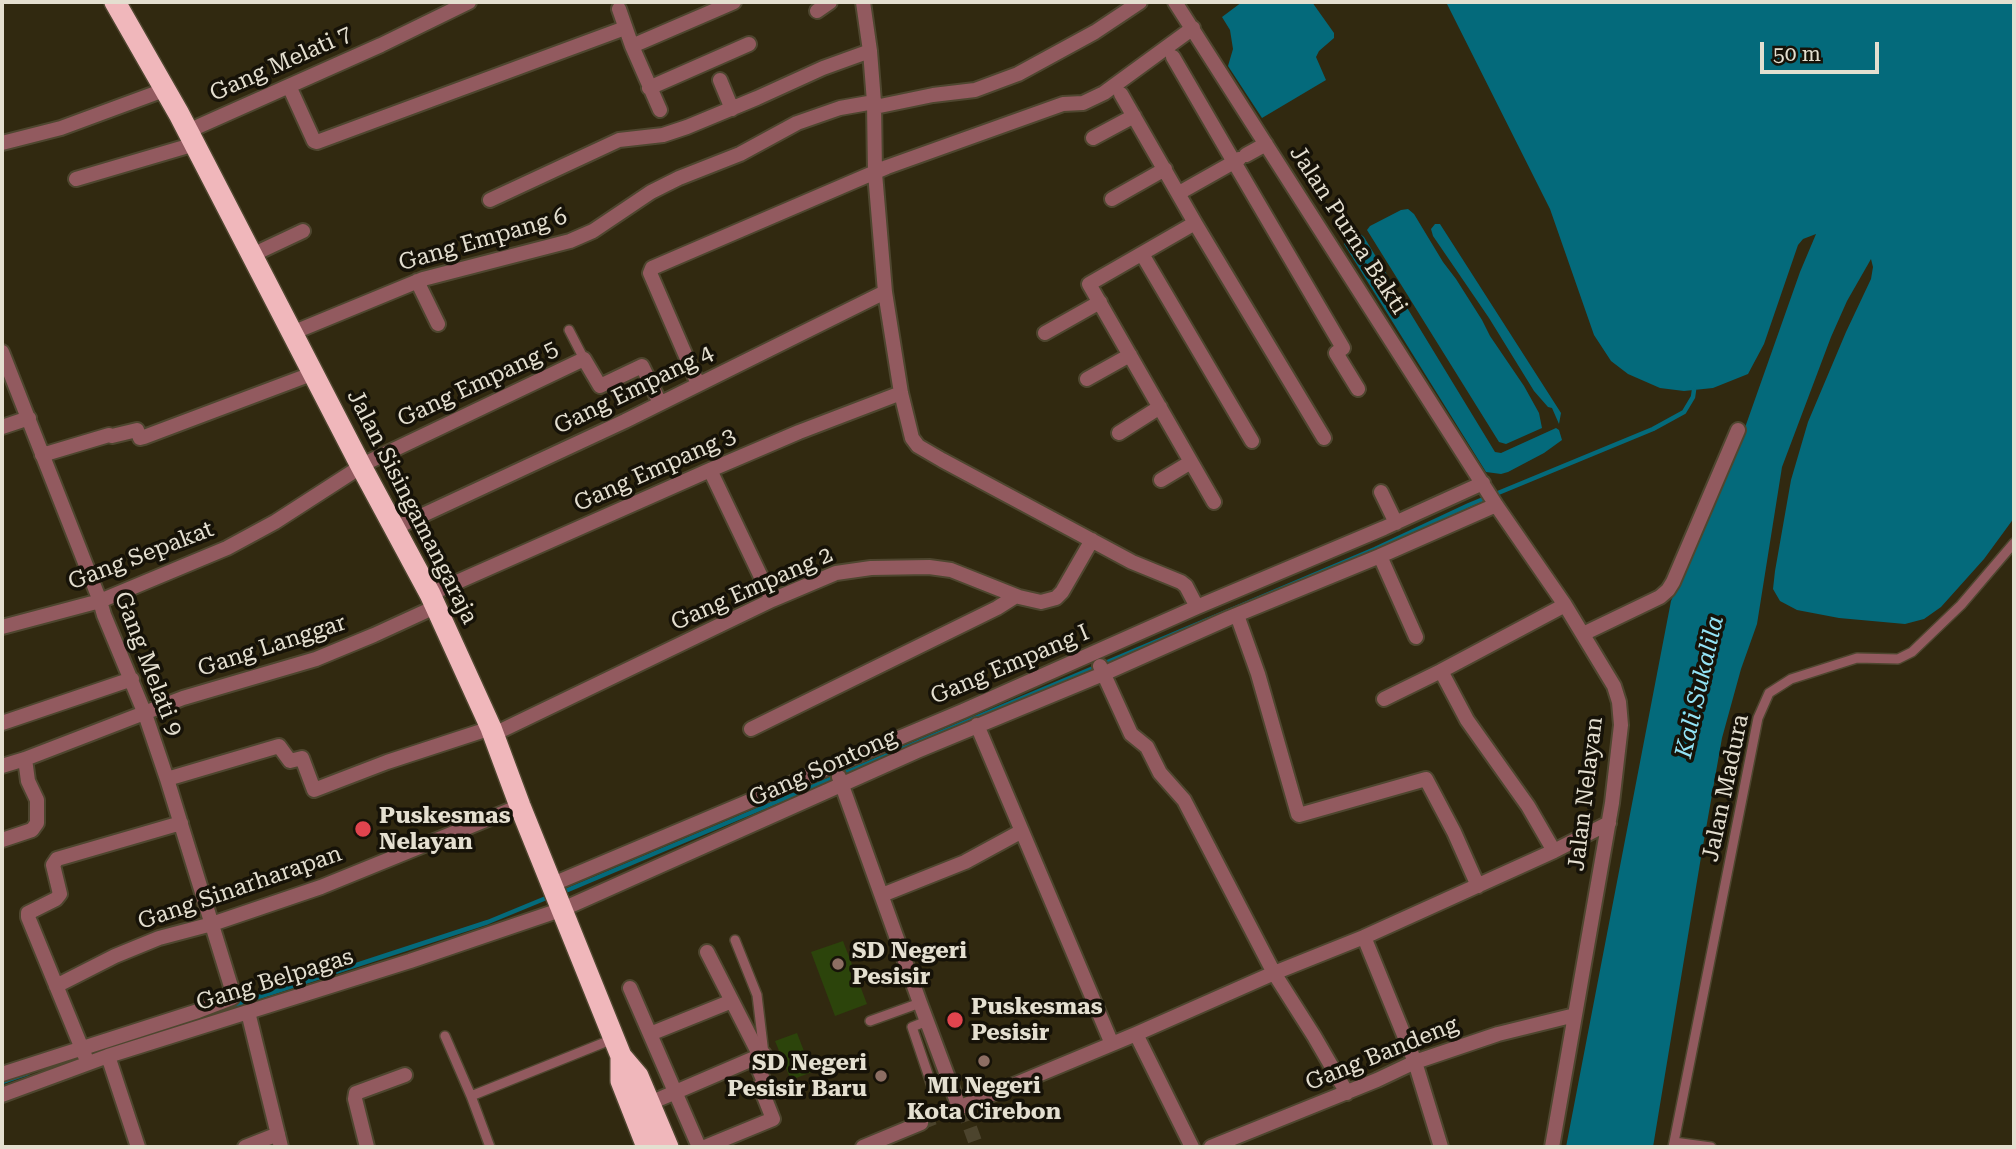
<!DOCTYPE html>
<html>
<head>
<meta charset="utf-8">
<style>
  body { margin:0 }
  #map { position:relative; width:2016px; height:1149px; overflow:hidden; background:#312910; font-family:"Roboto Serif",serif }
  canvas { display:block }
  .frame { position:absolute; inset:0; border:4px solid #e4dfd0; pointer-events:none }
  .scale { position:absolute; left:1760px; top:42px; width:119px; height:32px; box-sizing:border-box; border:4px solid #e4dfd0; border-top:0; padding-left:9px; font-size:21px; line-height:24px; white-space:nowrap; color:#e4dfd0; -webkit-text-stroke:5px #161208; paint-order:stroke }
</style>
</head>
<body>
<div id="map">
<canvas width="2016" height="1149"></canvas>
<div class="frame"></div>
<div class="scale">50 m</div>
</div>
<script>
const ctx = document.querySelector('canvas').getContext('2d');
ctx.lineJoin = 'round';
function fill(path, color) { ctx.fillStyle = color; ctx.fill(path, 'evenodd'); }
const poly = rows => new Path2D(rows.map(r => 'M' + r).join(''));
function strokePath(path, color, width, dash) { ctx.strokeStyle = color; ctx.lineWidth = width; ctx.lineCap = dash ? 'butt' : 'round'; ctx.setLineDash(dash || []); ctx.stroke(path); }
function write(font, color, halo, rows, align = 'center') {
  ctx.font = font + ' "Roboto Serif",serif'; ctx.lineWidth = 7; ctx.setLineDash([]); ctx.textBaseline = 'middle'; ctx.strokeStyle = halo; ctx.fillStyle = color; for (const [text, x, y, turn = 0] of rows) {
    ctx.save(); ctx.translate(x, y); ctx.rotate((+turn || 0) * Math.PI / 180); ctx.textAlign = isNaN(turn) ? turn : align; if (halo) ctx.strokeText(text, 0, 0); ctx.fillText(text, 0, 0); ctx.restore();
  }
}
const green = poly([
  [843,941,867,1004,835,1016,811,952],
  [797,1033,812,1072,791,1080,775,1041]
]);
const water = poly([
  [1242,2,1312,2,1334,33,1334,38,1319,51,1316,57,1326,80,1262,118,1228,66,1233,49,1230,30,1222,17],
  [1446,2,2014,2,2014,518,1984,559,1941,607,1924,619,1905,624,1839,618,1797,610,1780,601,1773,589,1775,571,1791,480,1808,422,1846,332,1871,279,1873,267,1871,259,1847,301,1831,337,1782,467,1757,624,1741,669,1722,738,1701,857,1653,1147,1566,1147,1671,601,1736,453,1800,272,1816,234,1803,239,1798,245,1764,344,1748,374,1713,388,1684,391,1660,388,1628,374,1611,361,1594,335,1550,209],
  [1408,209,1414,214,1443,262,1456,279,1482,320,1490,336,1524,386,1539,413,1542,428,1506,444,1499,442,1367,230,1370,226,1401,210],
  [1435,224,1440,224,1561,413,1559,424,1552,408,1548,407,1534,391,1489,318,1433,236,1431,229],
  [1358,232,1364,237,1495,452,1501,453,1556,428,1559,430,1562,440,1544,453,1508,472,1501,474,1486,472,1344,244,1345,238]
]);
const stream = poly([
  [563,892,1375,549,1469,505,1653,429,1684,412,1693,397,1694,390],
  [222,1009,488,922,551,896],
  [2,1082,28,1073]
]);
const streetTunnel = poly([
  [963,1108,977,1147],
  [921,1123,956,1109]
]);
const lane = poly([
  [569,330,584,359],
  [735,940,757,995,764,1054],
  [870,1021,920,1003],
  [927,1021,912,1027,933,1089],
  [445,1036,471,1096,613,1039],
  [471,1096,490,1147],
  [1674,1142,1711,1147],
  [1673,1147,1758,718,1769,693,1791,679,1857,658,1898,659,1912,652,1961,605,2014,543]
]);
const street = poly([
  [863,2,870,51,874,102,875,173,885,292,901,393,912,438,918,446,942,460,1132,562,1181,582,1186,586,1197,607],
  [1175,2,1496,505,1565,605,1614,686,1619,702,1621,725,1612,803,1552,1147],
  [619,9,632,46,734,2],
  [817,11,830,2],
  [632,46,660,110],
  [1173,57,1234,162,1179,193],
  [720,80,732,109],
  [289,86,314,141,317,142,625,28],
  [649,88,749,44],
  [1121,94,1195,223,1089,284,1214,502],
  [875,107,933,95,975,90,1018,74,1095,32,1140,2],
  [188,131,381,45,469,2],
  [1093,138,1134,116],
  [2,143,61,128,164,90],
  [1246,155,1266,144],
  [1239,159,1234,162,1343,348,1336,353,1358,389],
  [76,179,195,144],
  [1112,199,1165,169],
  [490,200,619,140,663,135,687,127,757,98,823,68,870,51],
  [1195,223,1324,438],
  [1142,254,1252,441],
  [252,255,303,231],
  [417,281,438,324],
  [292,333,423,279,570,241,593,231,651,192,679,178,740,154,797,123,840,108,874,102],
  [1045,333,1100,302],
  [2,352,100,601,104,615,145,714,167,779,233,993,232,998,198,1011,2,1074],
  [1087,379,1130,355],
  [698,384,650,273,652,268,887,167,1063,104,1083,103,1104,93,1193,28],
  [2,427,29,418],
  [1119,433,1160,407],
  [42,455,109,435,112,436,137,430,140,438,144,437,314,373],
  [710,470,772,600],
  [1161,480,1191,462],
  [1381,492,1396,523],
  [395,528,625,421,885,292],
  [1380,556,1416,637],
  [430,594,710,470,799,432,901,393],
  [1237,615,1258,674,1298,814,1299,815,1426,779,1454,832,1478,886],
  [2,627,100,601,227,548,275,522,368,462,584,359,600,386,642,366,660,403],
  [1583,634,1660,597,1668,590,1673,582,1738,430],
  [1100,666,1131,734,1147,747,1160,773,1184,800,1274,973,1314,1036,1347,1093],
  [1441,671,1467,720,1528,806,1554,851],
  [1384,699,1441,671,1565,605],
  [2,723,132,679],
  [977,725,1112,1044],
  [751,729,997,608,1016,596],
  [494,734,772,600,836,573,871,568,929,567,951,570,1019,597,1041,602,1056,598,1062,592,1092,540],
  [2,766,25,759,183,698,316,659,374,635,435,607],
  [839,777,920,1003,959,1107],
  [167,779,279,746,290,761,302,758,314,790,387,762,491,728],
  [2,840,32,830,37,823,37,800,28,781,25,759],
  [553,884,963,711,1197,607,1384,528,1483,483],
  [882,895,965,862,1022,831],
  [1364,937,1415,1062,1441,1147],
  [707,952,760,1056],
  [56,986,115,956,159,938,212,924,321,887,520,806],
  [630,988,699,1147],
  [248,1012,281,1147],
  [650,1034,732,1001],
  [1136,1034,1192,1147],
  [85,1056,28,917,28,913,56,899,60,894,53,865,57,859,181,823],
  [108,1056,138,1147],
  [2,1095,108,1056,410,961,563,909,917,751,1103,674,1229,618,1380,556,1496,505],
  [650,1103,764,1054],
  [956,1109,1136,1034,1274,973,1364,937,1554,851,1609,823],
  [245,1147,278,1134],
  [367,1147,355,1099,356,1093,405,1075],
  [705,1147,773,1119,760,1086,765,1084,754,1058],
  [863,1147,921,1123],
  [1211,1147,1377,1080,1415,1062,1498,1034,1575,1015]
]);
const highway = poly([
  [115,2,179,114,361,466,430,594,491,728,520,806,621,1056,638,1076,668,1147],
  [621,1056,621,1081,647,1147]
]);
const markers = [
  [363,829,9,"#e0444e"],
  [838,964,7,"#8d6e63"],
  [955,1020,9,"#e0444e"],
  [984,1061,7,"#8d6e63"],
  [881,1076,7,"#8d6e63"]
];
const streetNames = [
  ["Gang Melati 7",281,64,-24],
  ["Jalan Purna Bakti",1348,230,57],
  ["Gang Empang 6",483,240,-16],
  ["Gang Empang 5",478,384,-25],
  ["Gang Empang 4",634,390,-26],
  ["Gang Empang 3",655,470,-24],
  ["Jalan Sisingamangaraja",412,507,63],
  ["Gang Sepakat",141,556,-21],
  ["Gang Empang 2",752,589,-24],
  ["Gang Langgar",272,646,-18],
  ["Gang Melati 9",148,664,69],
  ["Gang Empang I",1010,665,-23],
  ["Gang Sontong",823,768,-24],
  ["Jalan Madura",1726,788,-78],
  ["Jalan Nelayan",1586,794,-83],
  ["Gang Sinarharapan",240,888,-19],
  ["Gang Belpagas",275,980,-17],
  ["Gang Bandeng",1382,1054,-22]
];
const poiNames = [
  ["Puskesmas",379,816],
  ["Nelayan",379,842],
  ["SD Negeri",852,951],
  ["Pesisir",852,977],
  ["Puskesmas",971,1007],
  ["Pesisir",971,1033],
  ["SD Negeri",867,1063,"right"],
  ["Pesisir Baru",867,1089,"right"],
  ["MI Negeri",984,1086,"center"],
  ["Kota Cirebon",984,1112,"center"]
];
const waterNames = [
  ["Kali Sukalila",1700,687,-77]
];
fill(green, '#2c440b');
fill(water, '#046a7b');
strokePath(stream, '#046a7b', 4.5);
strokePath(streetTunnel, '#4c442d', 14, [14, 7]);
strokePath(lane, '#4e462f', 12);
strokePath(street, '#4e462f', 18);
strokePath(highway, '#4e462f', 24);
strokePath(lane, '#925a5f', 9);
strokePath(street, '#925a5f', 14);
strokePath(highway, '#f0b7bb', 21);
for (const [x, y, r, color] of markers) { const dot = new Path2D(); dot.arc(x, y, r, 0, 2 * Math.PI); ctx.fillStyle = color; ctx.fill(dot); strokePath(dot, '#161208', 2.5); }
write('23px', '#e4dfd0', '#161208', streetNames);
write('bold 23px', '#e4dfd0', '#161208', poiNames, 'left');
write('italic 24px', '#94e3f5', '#161208', waterNames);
</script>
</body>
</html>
